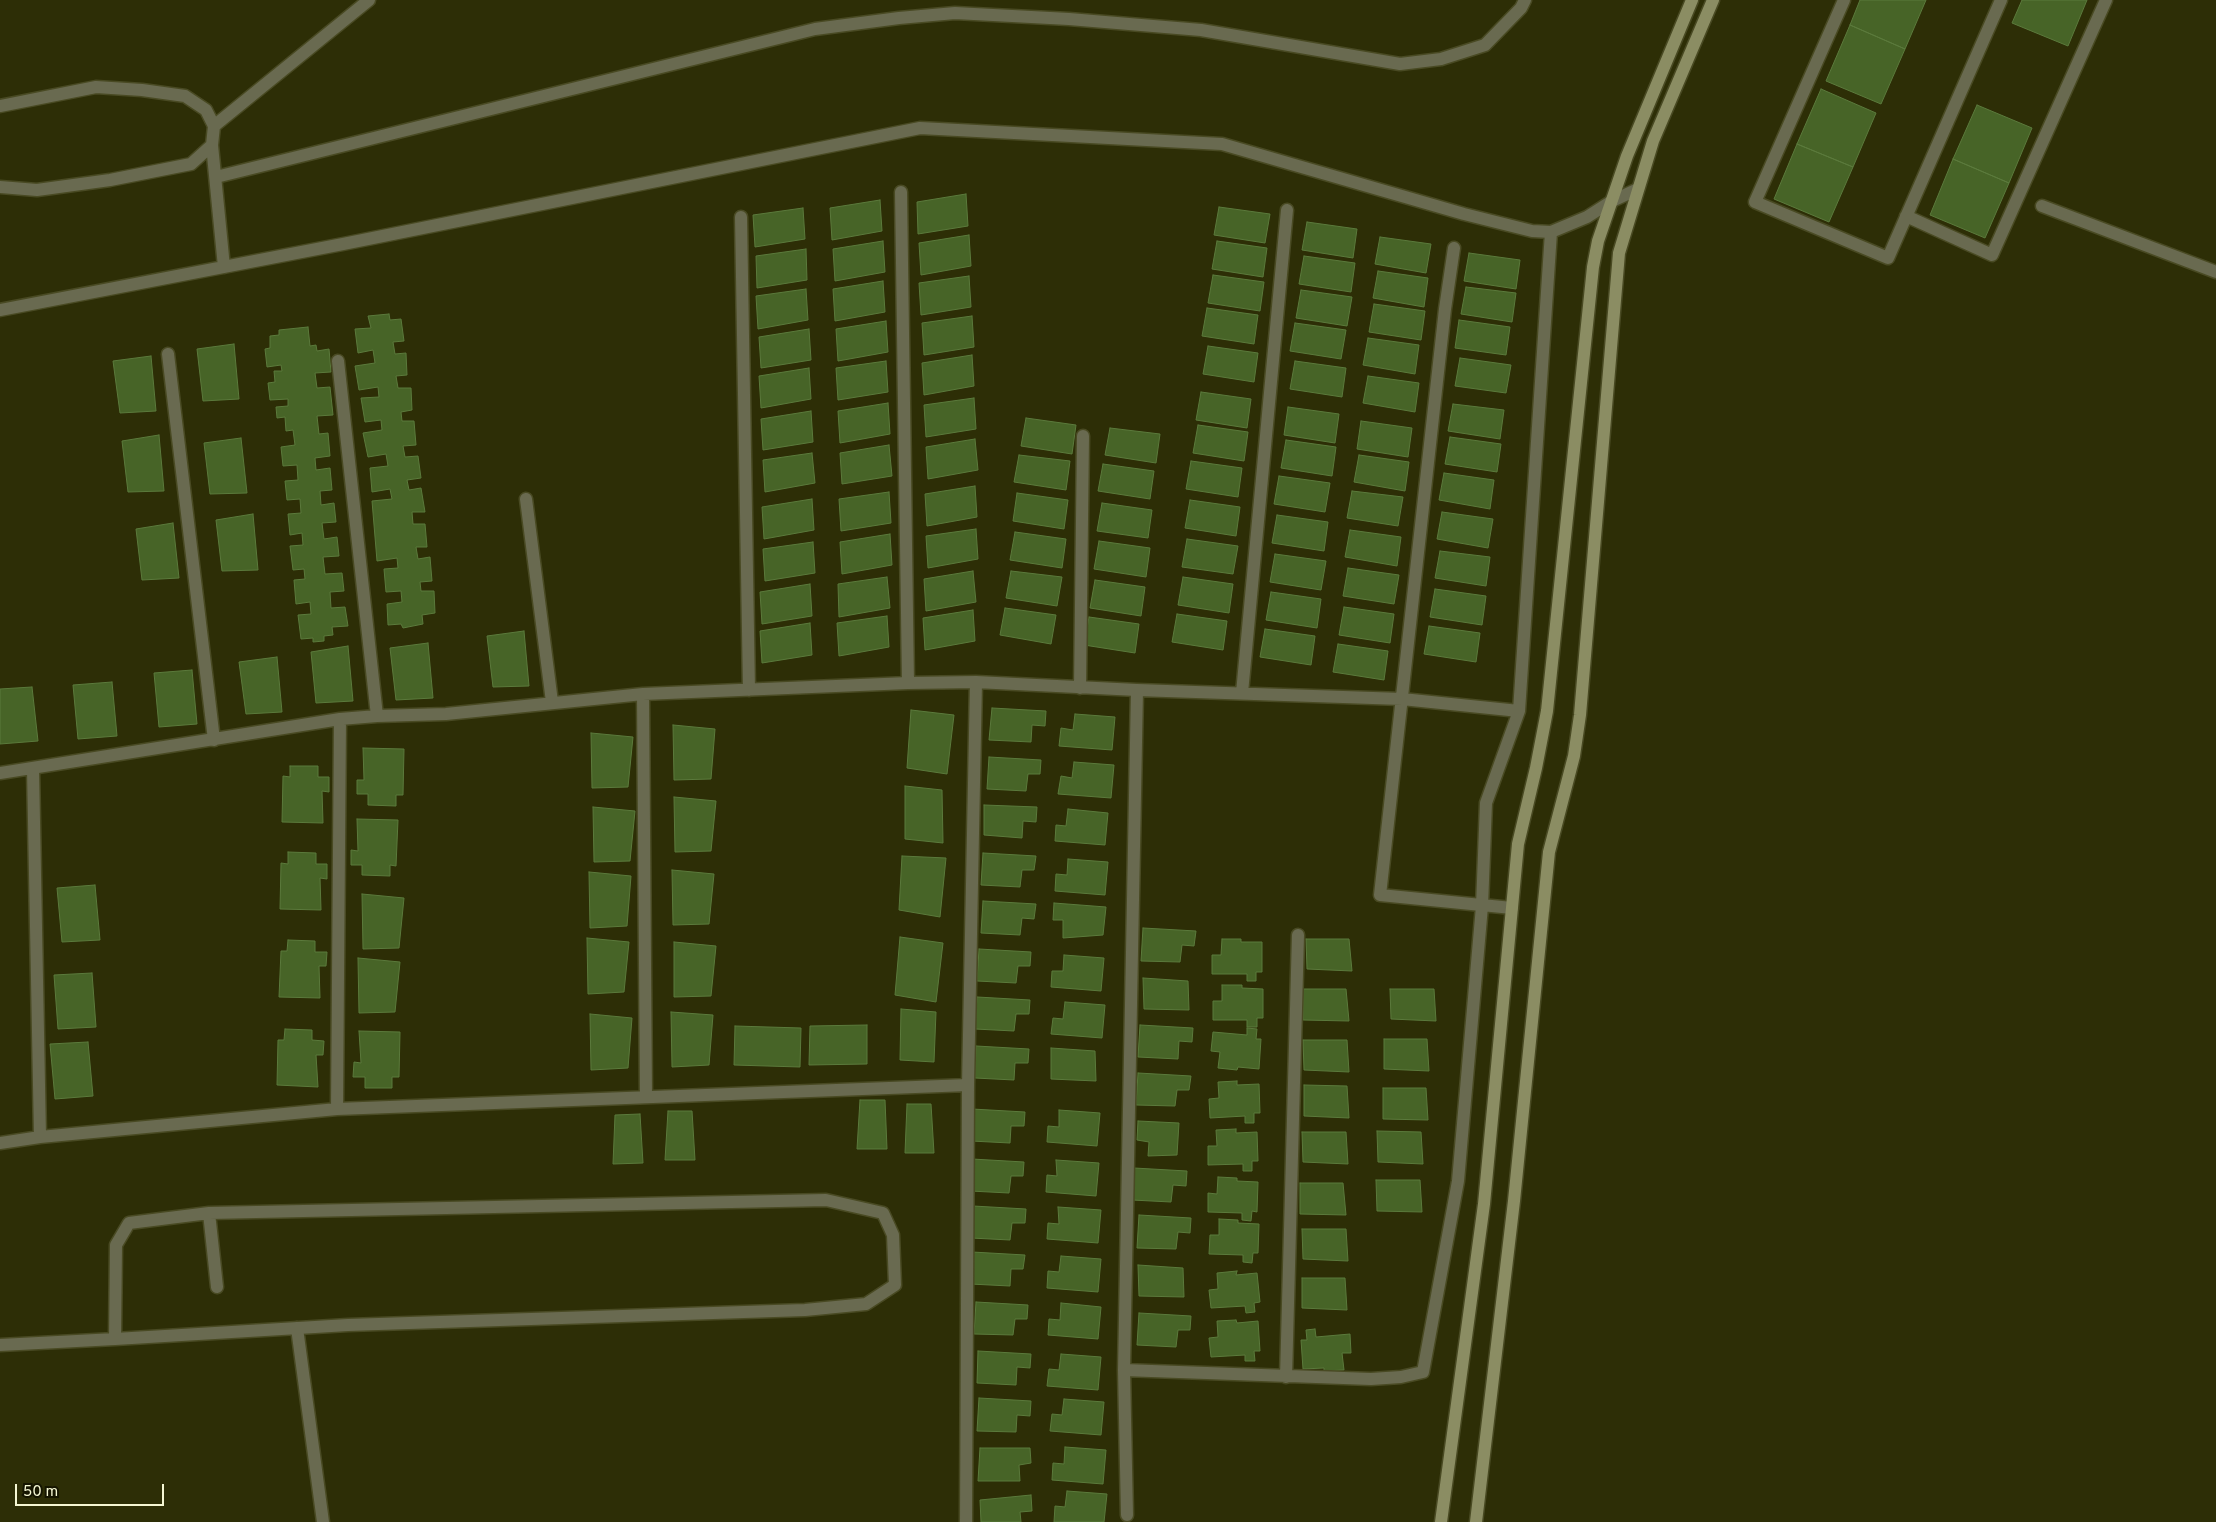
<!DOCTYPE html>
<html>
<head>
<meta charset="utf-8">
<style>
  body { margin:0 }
  #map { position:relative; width:2216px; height:1522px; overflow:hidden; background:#2d2e06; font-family:Overpass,sans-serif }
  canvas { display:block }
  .scale { position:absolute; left:15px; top:1484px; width:149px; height:22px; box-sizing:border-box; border:2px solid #f5f7d3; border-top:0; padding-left:6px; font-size:15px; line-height:18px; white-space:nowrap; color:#f5f7d3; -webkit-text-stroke:4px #151500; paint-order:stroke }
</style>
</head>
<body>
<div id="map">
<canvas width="2216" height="1522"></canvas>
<div class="scale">50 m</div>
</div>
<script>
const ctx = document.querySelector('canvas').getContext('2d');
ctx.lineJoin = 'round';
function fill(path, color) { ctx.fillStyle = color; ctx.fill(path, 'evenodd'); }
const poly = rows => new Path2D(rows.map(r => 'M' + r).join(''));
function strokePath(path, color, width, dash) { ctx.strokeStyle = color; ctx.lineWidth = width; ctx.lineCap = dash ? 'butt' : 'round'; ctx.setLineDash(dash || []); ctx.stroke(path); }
const building = poly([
  [1860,0,1926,0,1905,49,1850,25,1860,0],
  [2022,0,2087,0,2068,46,2012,23,2022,0],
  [1850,25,1905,49,1881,104,1826,81,1850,25],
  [1821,89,1876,113,1853,167,1797,144,1821,89],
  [1977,105,2032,128,2009,183,1953,159,1977,105],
  [1797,144,1853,167,1829,222,1774,199,1797,144],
  [1953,159,2009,183,1985,238,1930,215,1953,159],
  [966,194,968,226,918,234,917,202,966,194],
  [880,200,882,231,832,240,830,208,880,200],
  [1219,207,1270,214,1265,243,1214,235,1219,207],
  [803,208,805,239,755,247,753,215,803,208],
  [1307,222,1357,229,1353,258,1302,250,1307,222],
  [969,235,971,266,921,275,919,243,969,235],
  [1380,237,1431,244,1426,273,1375,264,1380,237],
  [883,241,885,272,835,281,833,249,883,241],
  [1217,241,1267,248,1263,277,1212,269,1217,241],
  [806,249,807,280,757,288,756,256,806,249],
  [1469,253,1520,260,1516,289,1464,281,1469,253],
  [1304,256,1355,263,1351,292,1299,284,1304,256],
  [1378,271,1428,278,1424,307,1373,298,1378,271],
  [1213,275,1264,282,1260,311,1208,303,1213,275],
  [969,276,971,307,921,315,919,283,969,276],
  [883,281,885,312,835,321,833,289,883,281],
  [1466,287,1516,293,1512,322,1461,314,1466,287],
  [806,289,808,320,758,329,756,296,806,289],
  [1301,290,1352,297,1347,326,1296,318,1301,290],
  [1374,304,1425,311,1421,340,1369,332,1374,304],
  [1207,308,1258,315,1254,344,1202,336,1207,308],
  [389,314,390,320,401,319,404,341,393,342,395,354,406,353,407,375,396,376,398,388,411,388,412,410,401,412,402,421,414,421,416,445,403,446,405,457,418,456,421,478,407,480,409,490,421,488,425,512,412,512,413,524,425,524,427,547,416,547,418,559,430,557,432,581,420,582,421,591,434,591,435,613,422,615,423,624,403,628,401,624,388,625,387,604,402,602,401,591,386,592,384,569,398,568,397,558,377,561,372,501,392,499,390,489,372,492,370,468,388,466,386,454,368,457,363,433,382,430,381,420,365,422,361,398,379,397,378,387,359,390,355,366,375,363,373,350,358,353,355,329,371,328,368,316,389,314],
  [972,316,974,347,924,355,922,323,972,316],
  [1459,320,1510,327,1506,355,1455,348,1459,320],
  [886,321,888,352,838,361,836,329,886,321],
  [1295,323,1346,330,1341,359,1290,351,1295,323],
  [308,327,310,346,316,345,317,351,329,349,331,372,315,373,317,388,330,387,333,415,317,416,319,434,328,433,330,456,315,458,316,470,330,468,332,490,320,491,321,505,334,503,336,522,322,523,324,539,337,537,339,556,323,557,325,574,342,573,344,591,330,592,331,608,345,607,348,626,332,627,333,635,324,636,324,641,313,642,313,638,301,639,298,615,311,614,310,602,296,604,294,580,305,579,304,569,293,570,290,546,303,545,302,533,290,535,288,514,301,513,300,499,287,500,285,481,298,480,297,465,283,466,281,447,295,445,293,430,286,431,285,417,277,418,276,407,288,406,288,399,270,400,268,383,275,382,274,371,282,371,281,365,267,367,265,349,270,348,270,336,279,335,279,330,308,327],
  [809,329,811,360,761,368,759,337,809,329],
  [1368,338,1419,345,1415,374,1363,365,1368,338],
  [234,344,239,399,203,401,197,349,234,344],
  [1208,346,1258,353,1254,382,1203,374,1208,346],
  [972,355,974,386,924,395,922,363,972,355],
  [151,356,156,411,120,413,113,361,151,356],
  [1460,358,1511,365,1506,393,1455,386,1460,358],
  [886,361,888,392,838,400,836,368,886,361],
  [1295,361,1346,368,1342,397,1290,389,1295,361],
  [809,368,811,399,761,408,759,376,809,368],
  [1368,376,1419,383,1415,412,1363,403,1368,376],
  [1201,392,1251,399,1247,428,1196,420,1201,392],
  [974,398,976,429,926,437,924,405,974,398],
  [888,403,890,434,840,443,838,411,888,403],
  [1453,404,1504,410,1500,439,1448,431,1453,404],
  [1288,407,1339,414,1335,443,1284,435,1288,407],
  [811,411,813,442,763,450,761,419,811,411],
  [1026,418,1076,425,1072,454,1021,446,1026,418],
  [1361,421,1412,428,1408,457,1357,449,1361,421],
  [1198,425,1248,432,1244,461,1193,453,1198,425],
  [1110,428,1160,434,1156,463,1105,455,1110,428],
  [159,435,164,491,128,492,122,441,159,435],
  [1450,437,1501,444,1497,472,1445,464,1450,437],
  [241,438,247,493,210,494,204,443,241,438],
  [975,439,978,470,928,479,926,447,975,439],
  [1286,440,1336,447,1332,476,1281,468,1286,440],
  [889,445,892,476,842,484,840,453,889,445],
  [812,453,815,483,765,492,763,460,812,453],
  [1019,455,1070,461,1066,490,1014,482,1019,455],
  [1359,455,1409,462,1405,491,1354,482,1359,455],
  [1191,461,1242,468,1238,497,1186,489,1191,461],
  [1103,464,1154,471,1150,499,1098,491,1103,464],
  [1444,473,1494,480,1490,509,1439,500,1444,473],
  [1279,476,1330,483,1325,512,1274,504,1279,476],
  [975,486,977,517,927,526,925,494,975,486],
  [1352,491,1403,497,1398,526,1347,518,1352,491],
  [889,492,891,523,841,531,839,499,889,492],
  [1017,493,1068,500,1064,529,1013,521,1017,493],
  [812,499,814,530,764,539,762,507,812,499],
  [1190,500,1240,507,1236,536,1185,528,1190,500],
  [1102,503,1152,510,1148,538,1097,531,1102,503],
  [1442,512,1493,519,1488,548,1437,539,1442,512],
  [253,514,258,570,222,571,216,520,253,514],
  [1277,515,1328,522,1324,551,1272,543,1277,515],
  [173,523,179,578,142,580,136,529,173,523],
  [976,529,978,559,928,568,926,536,976,529],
  [1350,530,1401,537,1397,566,1345,557,1350,530],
  [1015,532,1066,539,1062,568,1010,560,1015,532],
  [890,534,892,565,842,574,840,542,890,534],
  [1187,539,1238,546,1233,574,1182,567,1187,539],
  [1099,541,1150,548,1146,577,1094,569,1099,541],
  [813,542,815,573,765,581,763,549,813,542],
  [1440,551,1490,557,1486,586,1435,578,1440,551],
  [1275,554,1326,561,1321,590,1270,582,1275,554],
  [1348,568,1399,575,1394,604,1343,596,1348,568],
  [973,571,976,602,926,611,924,579,973,571],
  [1011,571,1062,577,1057,606,1006,598,1011,571],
  [887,577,890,608,839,617,838,584,887,577],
  [1183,577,1233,584,1229,613,1178,605,1183,577],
  [1095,580,1145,587,1141,616,1090,608,1095,580],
  [810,584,812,616,762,624,760,592,810,584],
  [1435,589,1486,596,1482,625,1430,617,1435,589],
  [1271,592,1321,599,1317,628,1266,620,1271,592],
  [1344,607,1394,614,1390,643,1339,635,1344,607],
  [1005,608,1056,615,1051,644,1000,635,1005,608],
  [973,610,975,641,925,650,923,618,973,610],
  [1177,614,1227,621,1223,650,1172,642,1177,614],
  [887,616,889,647,839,656,837,623,887,616],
  [1089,617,1139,624,1135,653,1084,645,1089,617],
  [810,623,812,655,762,663,760,631,810,623],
  [1429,626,1480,633,1476,662,1424,654,1429,626],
  [1265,629,1315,636,1311,665,1260,657,1265,629],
  [524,631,529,686,493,687,487,636,524,631],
  [428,643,433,698,396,700,390,648,428,643],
  [1338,644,1388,651,1384,680,1333,672,1338,644],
  [348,646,353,701,316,703,311,652,348,646],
  [277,657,282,712,246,714,239,662,277,657],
  [192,670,197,724,159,727,154,673,192,670],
  [112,682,117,736,78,739,73,685,112,682],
  [32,687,38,741,0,744,0,689,32,687],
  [992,708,1046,711,1045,726,1032,725,1031,742,989,740,992,708],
  [911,710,954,715,947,774,907,768,911,710],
  [1075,714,1115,717,1112,750,1059,746,1061,728,1073,730,1075,714],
  [673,725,715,729,711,779,674,780,673,725],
  [591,733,633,737,628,787,592,788,591,733],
  [363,748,404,749,403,795,396,795,396,806,368,805,368,794,357,794,357,780,364,780,363,748],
  [989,757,1041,760,1040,774,1028,774,1026,791,987,789,989,757],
  [1074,762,1114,765,1111,798,1058,794,1061,776,1072,778,1074,762],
  [290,766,318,766,318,777,329,777,329,792,322,791,323,823,282,822,283,776,290,777,290,766],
  [905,786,942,790,943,843,905,839,905,786],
  [674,797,716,801,711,851,675,852,674,797],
  [984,805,1037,807,1036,822,1023,821,1022,838,984,835,984,805],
  [593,807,635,811,630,861,594,862,593,807],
  [1068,809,1108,813,1105,845,1055,841,1056,825,1066,826,1068,809],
  [357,819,398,820,396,866,390,865,390,876,362,875,362,865,351,865,351,850,358,851,357,819],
  [288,852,316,853,316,864,327,864,327,879,320,878,321,910,280,909,281,863,288,864,288,852],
  [983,853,1036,856,1034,870,1022,870,1020,887,981,885,983,853],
  [902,856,946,858,940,917,899,910,902,856],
  [1068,859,1108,862,1105,895,1055,891,1056,874,1067,875,1068,859],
  [672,870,714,874,709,924,673,925,672,870],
  [589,872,631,876,627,926,590,928,589,872],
  [95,885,100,940,62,942,57,888,95,885],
  [362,894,404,898,399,948,363,949,362,894],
  [983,901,1036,904,1034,919,1022,918,1020,935,981,933,983,901],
  [1054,903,1106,907,1103,935,1063,938,1063,920,1053,920,1054,903],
  [1143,928,1196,931,1194,946,1182,945,1180,962,1141,961,1143,928],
  [900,937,943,943,936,1002,895,995,900,937],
  [587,938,629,942,624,992,588,994,587,938],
  [1222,939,1241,939,1241,942,1262,942,1262,972,1256,972,1256,981,1247,981,1247,974,1212,974,1212,955,1221,955,1222,939],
  [1306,939,1349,939,1352,971,1307,969,1306,939],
  [288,940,315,941,315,952,327,952,326,966,319,966,320,998,279,997,281,951,287,951,288,940],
  [674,942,716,946,711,996,674,997,674,942],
  [979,949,1031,952,1030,966,1018,966,1016,983,977,981,979,949],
  [1064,955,1104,958,1101,991,1051,987,1052,971,1063,971,1064,955],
  [358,958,400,962,395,1012,359,1013,358,958],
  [92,973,96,1027,58,1029,54,975,92,973],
  [1143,978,1188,981,1189,1010,1144,1009,1143,978],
  [1222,985,1242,985,1242,988,1263,989,1263,1018,1257,1018,1257,1027,1247,1027,1247,1020,1213,1020,1213,1001,1222,1001,1222,985],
  [1303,989,1346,989,1349,1021,1303,1020,1303,989],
  [1390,989,1434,989,1436,1021,1391,1019,1390,989],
  [977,997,1030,1000,1029,1014,1016,1014,1014,1031,975,1029,977,997],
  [1065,1002,1105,1005,1102,1038,1051,1034,1053,1018,1063,1019,1065,1002],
  [901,1009,936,1012,934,1062,900,1060,901,1009],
  [671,1012,713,1015,709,1065,672,1067,671,1012],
  [590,1014,632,1018,628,1068,591,1070,590,1014],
  [867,1025,867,1064,809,1065,810,1026,867,1025],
  [1140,1025,1193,1028,1192,1042,1179,1041,1178,1059,1138,1057,1140,1025],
  [735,1026,801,1028,800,1067,734,1065,735,1026],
  [1247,1028,1257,1029,1256,1039,1261,1039,1259,1069,1238,1067,1237,1070,1218,1068,1220,1052,1211,1051,1213,1032,1247,1035,1247,1028],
  [285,1029,312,1030,312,1040,324,1041,323,1055,316,1055,318,1087,277,1085,278,1040,284,1040,285,1029],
  [359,1031,400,1032,399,1077,392,1077,392,1088,365,1088,365,1077,353,1077,354,1062,361,1063,359,1031],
  [1384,1039,1427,1039,1429,1071,1384,1069,1384,1039],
  [1303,1040,1347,1040,1349,1072,1304,1070,1303,1040],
  [88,1042,93,1096,55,1099,50,1044,88,1042],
  [976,1046,1029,1049,1028,1063,1015,1063,1014,1080,975,1078,976,1046],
  [1051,1048,1095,1051,1096,1081,1051,1079,1051,1048],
  [1138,1073,1191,1076,1189,1090,1177,1090,1175,1106,1136,1105,1138,1073],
  [1237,1081,1237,1085,1259,1084,1260,1113,1254,1113,1254,1123,1245,1123,1245,1116,1210,1118,1209,1099,1219,1098,1218,1082,1237,1081],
  [1304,1085,1347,1086,1349,1118,1304,1116,1304,1085],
  [1383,1088,1426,1088,1428,1120,1383,1119,1383,1088],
  [860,1100,885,1100,887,1149,857,1149,860,1100],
  [907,1104,931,1104,934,1153,905,1153,907,1104],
  [972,1109,1025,1112,1024,1126,1011,1126,1010,1143,971,1141,972,1109],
  [1059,1110,1100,1113,1097,1146,1047,1142,1048,1126,1059,1127,1059,1110],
  [668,1111,692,1111,695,1160,665,1160,668,1111],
  [640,1114,643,1163,613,1164,615,1115,640,1114],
  [1138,1121,1179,1123,1177,1155,1148,1156,1149,1142,1137,1140,1138,1121],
  [1236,1129,1236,1133,1257,1132,1258,1161,1252,1161,1252,1171,1243,1171,1243,1164,1208,1165,1208,1146,1217,1146,1216,1130,1236,1129],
  [1377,1131,1421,1132,1423,1164,1378,1162,1377,1131],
  [1302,1132,1346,1132,1348,1164,1303,1162,1302,1132],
  [972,1159,1024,1162,1023,1176,1011,1176,1009,1193,970,1191,972,1159],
  [1056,1160,1099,1163,1096,1196,1046,1192,1047,1175,1057,1176,1056,1160],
  [1134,1168,1187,1171,1186,1186,1173,1185,1171,1202,1132,1200,1134,1168],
  [1218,1177,1237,1178,1237,1181,1258,1182,1257,1212,1252,1211,1251,1221,1242,1220,1242,1213,1208,1212,1208,1193,1217,1194,1218,1177],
  [1376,1180,1420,1180,1422,1212,1377,1211,1376,1180],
  [1300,1183,1343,1183,1346,1215,1300,1214,1300,1183],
  [973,1206,1026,1209,1025,1223,1012,1223,1010,1240,971,1238,973,1206],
  [1058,1207,1101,1210,1098,1243,1047,1239,1048,1223,1059,1224,1058,1207],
  [1139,1215,1191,1218,1190,1233,1178,1232,1176,1249,1137,1248,1139,1215],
  [1219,1219,1238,1220,1238,1223,1259,1224,1258,1253,1253,1253,1252,1263,1243,1262,1243,1255,1209,1254,1210,1235,1219,1235,1219,1219],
  [1302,1229,1346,1229,1348,1261,1303,1259,1302,1229],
  [972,1252,1025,1255,1023,1269,1011,1269,1010,1286,970,1284,972,1252],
  [1061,1256,1101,1259,1098,1292,1047,1288,1048,1271,1059,1272,1061,1256],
  [1138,1265,1183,1268,1184,1297,1139,1296,1138,1265],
  [1237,1271,1236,1275,1257,1273,1260,1302,1254,1303,1255,1312,1246,1313,1245,1306,1211,1308,1209,1290,1218,1289,1217,1273,1237,1271],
  [1302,1278,1345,1278,1347,1310,1302,1308,1302,1278],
  [976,1302,1028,1305,1027,1319,1015,1319,1013,1335,974,1334,976,1302],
  [1061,1303,1101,1307,1098,1339,1048,1335,1049,1319,1060,1320,1061,1303],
  [1139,1313,1191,1316,1190,1330,1178,1330,1176,1347,1137,1345,1139,1313],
  [1236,1320,1237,1323,1258,1321,1260,1351,1254,1351,1255,1361,1245,1361,1245,1355,1211,1357,1209,1338,1218,1337,1217,1321,1236,1320],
  [1315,1329,1316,1337,1350,1334,1351,1353,1342,1353,1344,1370,1324,1371,1324,1368,1303,1369,1301,1340,1307,1340,1306,1330,1315,1329],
  [978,1351,1031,1354,1030,1368,1017,1367,1016,1385,977,1383,978,1351],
  [1061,1354,1101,1357,1098,1390,1047,1386,1049,1369,1059,1370,1061,1354],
  [979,1398,1031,1401,1030,1416,1017,1415,1016,1432,977,1431,979,1398],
  [1064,1399,1104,1402,1101,1435,1050,1431,1052,1414,1062,1415,1064,1399],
  [1065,1447,1106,1450,1103,1484,1052,1480,1053,1463,1064,1464,1065,1447],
  [980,1448,1030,1448,1031,1463,1019,1465,1020,1481,978,1481,980,1448],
  [1067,1491,1107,1494,1104,1522,1054,1522,1055,1506,1065,1507,1067,1491],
  [1031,1495,1032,1511,1020,1512,1021,1522,981,1522,980,1500,1031,1495]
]);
const street = poly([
  [1844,0,1755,202,1888,258,2001,0],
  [0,106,96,87,142,90,185,96,206,110,214,126],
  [216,177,815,29,899,18,955,13,1069,19,1201,30,1400,64,1441,59,1485,45,1521,8,1525,0],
  [0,187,37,190,110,180,191,164,212,145],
  [901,192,908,683],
  [2042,206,2216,272],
  [1906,216,1992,255,2106,0],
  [741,217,749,690],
  [1454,248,1445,309,1380,895,1512,908],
  [224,267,212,145,214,126,369,0],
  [0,310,343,244,920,128,1222,144,1464,214,1532,231,1551,232,1587,217,1612,201,1638,189],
  [168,354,214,740],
  [338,361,377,716],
  [526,499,552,702],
  [1080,688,1083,436],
  [1137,690,1124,1370,1371,1379,1401,1377,1423,1372,1458,1181,1482,906,1486,803,1519,711,1551,232],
  [1242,693,1287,210],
  [643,694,646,1097],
  [33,769,40,1137],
  [0,773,340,719,377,716,446,714,643,694,908,683,976,682,1137,690,1402,699,1519,711],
  [337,1109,340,719],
  [0,1143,40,1137,337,1109,968,1085],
  [209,1213,217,1287],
  [297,1328,323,1522],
  [0,1345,115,1339,348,1325,805,1310,866,1304,895,1285,893,1235,883,1213,826,1200,209,1213,129,1223,116,1245,115,1339],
  [1124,1370,1127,1515],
  [1286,1377,1298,935],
  [966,1522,968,1085,976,682]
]);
const secondary = poly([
  [1441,1522,1484,1204,1518,844,1536,768,1547,711,1593,267,1598,241,1627,156,1692,0],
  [1476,1522,1514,1201,1549,852,1574,756,1580,715,1619,253,1653,141,1713,0]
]);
fill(building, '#476427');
strokePath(building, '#5b7a3c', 1);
strokePath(street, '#494a23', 15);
strokePath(secondary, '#494a23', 15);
strokePath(street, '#696a50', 12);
strokePath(secondary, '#8b8d63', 12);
</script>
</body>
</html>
